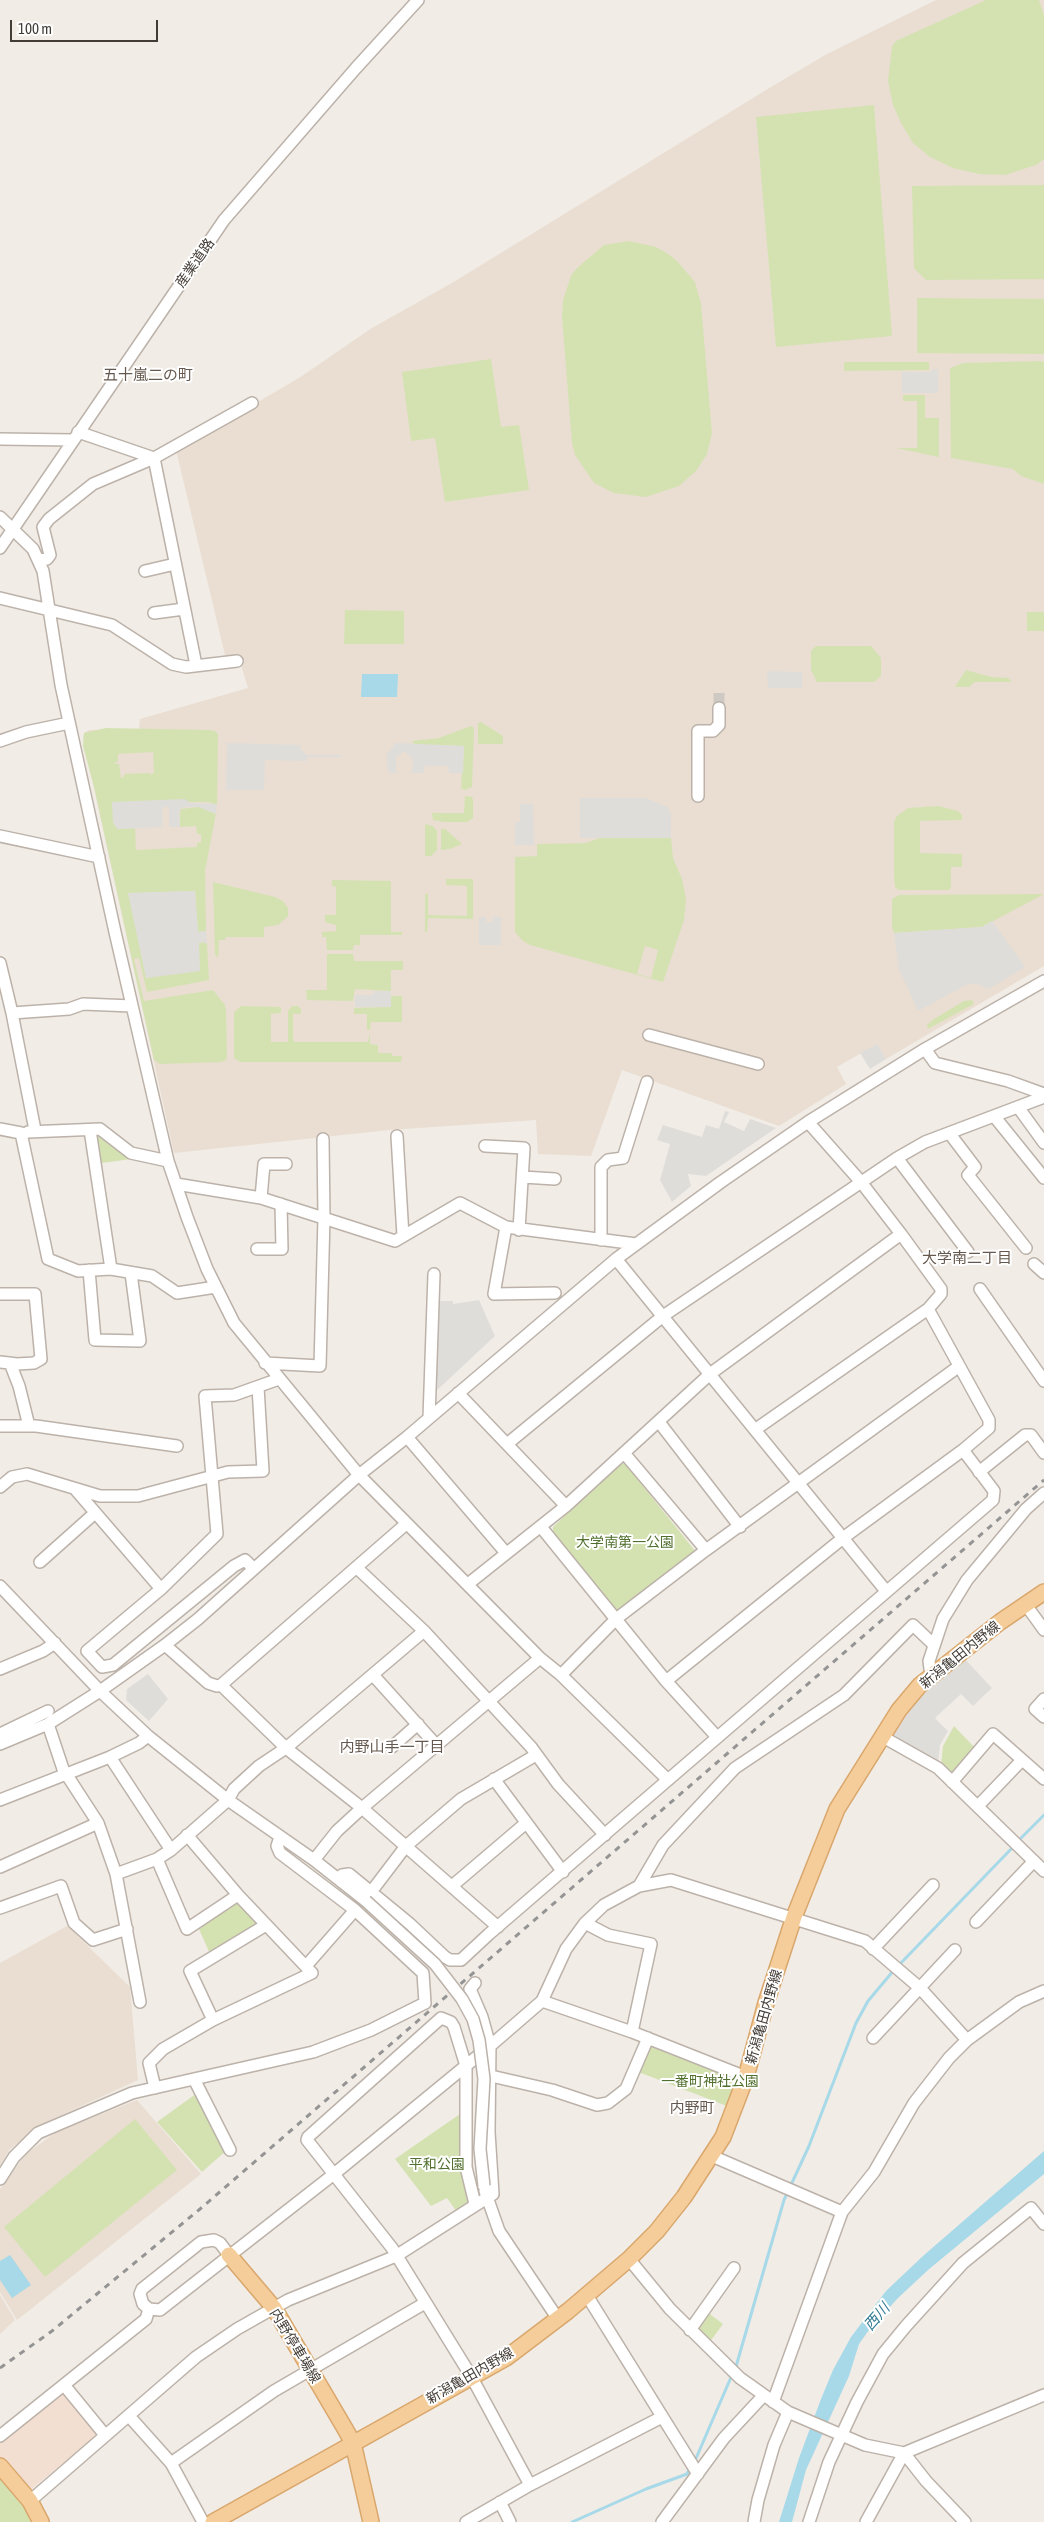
<!DOCTYPE html>
<html>
<head>
<meta charset="utf-8">
<style>
  body { margin:0 }
  #map { position:relative; width:1044px; height:2522px; overflow:hidden; background:#f1ece6; font-family:"Asap Condensed",sans-serif }
  canvas { display:block }
  .scale { position:absolute; left:10px; top:20px; width:148px; height:22px; box-sizing:border-box; border:2px solid #433c36; border-top:0; padding-left:6px; font-size:15px; line-height:18px; white-space:nowrap; color:#433c36; -webkit-text-stroke:4px #fff; paint-order:stroke }
</style>
</head>
<body>
<div id="map">
<canvas width="1044" height="2522"></canvas>
<div class="scale">100 m</div>
</div>
<script>
const ctx = document.querySelector('canvas').getContext('2d');
ctx.lineJoin = 'round';
function fill(path, color) { ctx.fillStyle = color; ctx.fill(path, 'evenodd'); }
const poly = rows => new Path2D(rows.map(r => 'M' + r).join(''));
function strokePath(path, color, width, dash) { ctx.strokeStyle = color; ctx.lineWidth = width; ctx.lineCap = dash ? 'butt' : 'round'; ctx.setLineDash(dash || []); ctx.stroke(path); }
function write(font, color, halo, rows, align = 'center') {
  ctx.font = font + ' "Asap Condensed","Noto Sans JP",sans-serif'; ctx.lineWidth = 4; ctx.setLineDash([]); ctx.textBaseline = 'middle'; ctx.strokeStyle = halo; ctx.fillStyle = color; for (const [text, x, y, turn = 0] of rows) {
    ctx.save(); ctx.translate(x, y); ctx.rotate((+turn || 0) * Math.PI / 180); ctx.textAlign = isNaN(turn) ? turn : align; if (halo) ctx.strokeText(text, 0, 0); ctx.fillText(text, 0, 0); ctx.restore();
  }
}
const commercial = poly([
  [64,2392,97,2435,29,2491,0,2461,0,2441]
]);
const education = poly([
  [936,0,1044,0,1044,966,886,1059,877,1044,837,1067,846,1084,779,1126,622,1070,591,1156,538,1154,536,1120,389,1130,174,1153,83,738,84,733,89,730,139,729,140,719,248,688,238,655,225,655,176,450,299,378,372,328,452,283,771,87,827,54],
  [67,1926,130,1987,138,2080,44,2123,10,2149,0,2165,0,1963],
  [137,2100,201,2174,17,2320,0,2292,0,2189,25,2155,55,2133],
  [0,2295,15,2320,0,2334]
]);
const green = poly([
  [986,0,1039,0,1044,15,1044,159,1036,165,1005,175,979,174,953,168,930,157,913,143,901,123,893,105,888,81,892,46,896,41],
  [874,105,892,336,776,347,756,117],
  [1044,185,1044,279,926,280,914,268,912,186],
  [629,241,656,247,668,254,677,261,695,282,701,304,712,433,707,454,696,471,679,486,646,497,614,493,594,483,575,455,572,443,562,317,563,300,571,276,577,268,604,245],
  [917,298,1044,299,1044,354,917,353],
  [491,359,501,427,519,425,529,490,445,502,435,438,411,441,402,372],
  [1041,361,1044,362,1044,484,1021,476,1013,469,951,458,950,368,963,363],
  [844,362,929,362,929,370,844,371],
  [903,395,925,395,925,418,939,418,939,457,896,448,917,448,917,401,903,401],
  [345,610,404,611,404,644,344,644],
  [1027,612,1044,612,1044,631,1027,631],
  [816,646,871,646,881,658,881,676,874,682,817,682,811,670,811,651],
  [966,670,991,677,1008,678,1012,682,975,682,969,687,955,687],
  [481,722,503,736,503,744,478,744,478,723],
  [471,726,474,728,472,787,465,790,461,788,464,746,415,745,412,741,439,738],
  [106,728,210,730,215,731,218,734,217,808,205,871,206,931,198,932,195,891,129,893,199,943,204,942,207,944,209,980,147,992,139,958,134,959,144,1001,213,990,225,1005,226,1011,227,1056,226,1060,221,1062,160,1064,154,1060,94,787,83,746,84,733],
  [153,752,154,772,151,775,150,773,124,774,124,777,121,778,119,764,114,764,118,761,118,754],
  [112,802,208,802,217,805,217,808,216,814,199,807,180,809,180,827,196,826,197,834,201,834,201,842,197,843,197,847,136,850,135,828,117,829],
  [465,796,472,797,473,800,473,818,467,822,444,822,433,820,432,813,464,813],
  [938,806,958,811,962,815,962,820,920,821,920,853,962,854,962,867,951,867,951,887,949,890,899,890,895,887,894,876,894,822,897,816,908,808],
  [425,824,433,826,437,831,437,850,431,856,425,856],
  [441,829,445,829,462,844,450,849,441,850],
  [600,838,671,838,673,858,682,879,686,899,684,920,663,982,530,945,523,941,515,932,515,857,537,856,537,844,586,843],
  [645,946,658,950,651,978,637,974],
  [446,879,473,879,473,919,428,918,427,932,425,932,425,894,428,894,428,915,467,916,467,886,446,885],
  [332,880,391,881,391,932,402,932,402,935,360,935,360,945,354,945,353,950,327,950,326,937,322,937,322,932,336,931,336,925,325,922,325,915,336,915,336,887,332,886],
  [213,882,275,897,283,901,288,908,288,916,278,925,264,927,264,937,226,937,225,940,219,940,218,958,215,954],
  [1044,894,982,927,894,933,892,928,892,899,899,895],
  [327,954,353,954,354,961,403,961,403,970,391,970,391,991,355,989,353,1001,307,1000,306,990,327,990],
  [391,996,402,996,402,1022,371,1022,370,1030,367,1030,367,1014,354,1014,354,1008,390,1007],
  [972,1000,974,1004,928,1029,927,1025,934,1019,964,1001],
  [241,1006,281,1007,281,1013,271,1014,271,1042,288,1042,288,1011,292,1006,298,1006,301,1009,301,1014,293,1014,293,1040,295,1042,368,1042,370,1033,370,1044,378,1045,378,1053,392,1053,392,1056,402,1056,401,1062,240,1062,234,1058,234,1012],
  [92,1134,104,1134,131,1159,95,1164],
  [620,1464,625,1464,696,1552,617,1611,553,1532,553,1527],
  [954,1726,976,1749,951,1773,941,1765,943,1746],
  [239,1900,261,1924,211,1956,198,1927],
  [648,2040,745,2077,732,2108,636,2071],
  [197,2093,227,2150,202,2172,157,2122],
  [460,2114,472,2203,457,2212,447,2198,431,2206,395,2159],
  [135,2119,177,2170,45,2277,4,2227],
  [707,2312,723,2324,709,2343,697,2333,697,2324],
  [7,2476,39,2522,0,2522,0,2480]
]);
const parking = poly([
  [938,369,938,393,902,393,902,372,931,372,931,370],
  [767,671,802,672,802,688,768,688],
  [227,743,300,745,301,750,307,755,342,755,342,757,308,757,307,761,265,760,264,790,226,790],
  [396,743,464,746,463,773,449,773,448,766,425,766,423,773,412,773,413,760,405,751,396,757,396,773,389,773,386,755],
  [580,798,646,798,667,807,671,813,671,838,580,838],
  [185,799,190,803,217,804,216,814,199,807,182,807,179,812,180,827,169,827,169,808,166,806,162,809,163,827,117,829,113,822,112,802],
  [520,804,533,804,534,845,515,845,515,823,520,821],
  [195,891,198,932,206,931,207,944,204,942,199,943,200,971,146,978,128,893],
  [479,917,486,917,486,922,493,922,493,917,501,917,501,945,479,945],
  [992,921,1025,967,989,989,977,984,968,984,918,1011,899,969,894,933,982,927],
  [373,991,391,991,391,1007,355,1007,355,995,373,995],
  [877,1044,886,1059,870,1069,860,1053],
  [725,1111,729,1112,724,1122,744,1131,750,1119,776,1128,706,1176,688,1174,691,1186,672,1202,660,1180,670,1144,657,1140,663,1125,702,1137,706,1125,719,1129],
  [479,1300,495,1336,435,1392,436,1301,453,1301,453,1304],
  [964,1658,992,1688,973,1706,961,1694,935,1718,948,1731,940,1745,938,1764,892,1736,910,1710,929,1688],
  [148,1674,168,1699,149,1721,126,1700,127,1689]
]);
const water = poly([
  [362,674,398,674,397,697,361,697],
  [1044,2151,1044,2174,928,2270,898,2298,869,2330,859,2344,849,2376,806,2470,792,2522,779,2522,799,2458,821,2399,833,2370,851,2337,886,2291,923,2256],
  [10,2255,31,2285,12,2298,0,2280,0,2261]
]);
const stream = poly([
  [1018,1841,1044,1815],
  [899,1965,1014,1846],
  [735,2370,784,2200,809,2146,856,2023,868,2001,894,1970],
  [694,2463,732,2375],
  [572,2522,646,2489,687,2474,690,2468]
]);
const minorTunnel = poly([
  [719,693,719,708]
]);
const minor = poly([
  [78,432,154,458,196,665],
  [0,439,72,440],
  [0,517,33,549,43,571,61,685,115,932,168,1161,187,1217,207,1269,234,1323,359,1475,198,1619,165,1645,100,1691,48,1724,0,1744],
  [0,548,224,220,356,68,418,0],
  [39,560,47,559,50,555,43,527,49,519,93,484,154,458,252,403],
  [145,571,175,564],
  [0,598,112,625,172,664,186,667,237,661],
  [154,613,184,609],
  [0,741,26,732,69,723],
  [698,796,698,731,713,731,719,725,719,708],
  [0,836,99,857],
  [0,963,12,1013],
  [649,1035,758,1064],
  [925,1049,935,1063,1008,1081,1044,1094],
  [1018,1107,1044,1143],
  [994,1116,1044,1178],
  [0,1129,21,1133,48,1259,78,1271,111,1269,90,1130],
  [35,1130,12,1013,69,1009,83,1004,132,1006],
  [28,1132,100,1129,131,1153,168,1161],
  [950,1134,975,1167,968,1175,1026,1248],
  [397,1136,403,1236],
  [485,1146,524,1148,519,1230],
  [897,1158,968,1252],
  [523,1177,555,1179],
  [176,1184,261,1198,395,1241,460,1203,506,1227,636,1244],
  [261,1198,264,1164,286,1164],
  [506,1227,494,1294,555,1293],
  [601,1240,601,1167,608,1160,623,1158,647,1082],
  [257,1249,282,1249,281,1204],
  [616,1259,886,1591],
  [1034,1264,1044,1273],
  [111,1269,152,1276,177,1293,216,1287],
  [89,1270,95,1340,140,1341,131,1273],
  [980,1289,1044,1381],
  [0,1294,35,1294,41,1359,34,1363,17,1364,0,1362],
  [10,1363,19,1386,29,1426],
  [265,1363,320,1366,324,1218,323,1139],
  [458,1393,566,1506],
  [429,1418,434,1274],
  [659,1422,740,1527],
  [0,1426,36,1426,177,1446],
  [756,1429,928,1309,941,1294,941,1289,901,1234,861,1182,808,1122],
  [407,1437,506,1553],
  [507,1444,663,1316,897,1158,925,1142,1044,1097],
  [624,1453,706,1550],
  [979,1472,1025,1435,1031,1435,1044,1453],
  [0,1487,12,1477,27,1474,100,1496,138,1496,228,1472,263,1471,258,1387],
  [75,1489,161,1589],
  [541,1527,666,1681,717,1737],
  [40,1562,95,1513],
  [253,1568,245,1560,234,1566,113,1665,102,1667,87,1651,161,1589,217,1534,205,1396,234,1395,279,1379],
  [357,1568,424,1631,531,1747,558,1784,605,1835],
  [468,1584,566,1506,710,1374,901,1234],
  [0,1586,100,1691,148,1736,228,1800,314,1860,366,1901],
  [1026,1605,1044,1630],
  [165,1645,208,1683,217,1686,221,1685,406,1524],
  [0,1669,43,1651,55,1643],
  [373,1675,437,1746],
  [561,1675,616,1619,706,1550,958,1367],
  [931,1676,929,1661,943,1619,967,1580,1026,1509,1044,1493],
  [666,1681,843,1538,963,1450],
  [221,1685,286,1748,362,1808,498,1927],
  [1044,1699,1035,1709,1044,1717],
  [48,1724,63,1769,98,1823,116,1874,140,2002],
  [0,1734,48,1711],
  [883,1737,938,1768,1044,1871],
  [392,1747,418,1724],
  [110,1757,171,1850],
  [494,1779,563,1872],
  [668,1780,561,1675,540,1658,359,1475,407,1437,616,1259,721,1182,808,1122,925,1049,1044,981],
  [952,1782,993,1734,1044,1779],
  [0,1800,110,1757,139,1743,148,1736],
  [978,1806,1022,1760],
  [157,1859,187,1929,238,1895],
  [314,1860,337,1831,362,1808,540,1658],
  [0,1867,98,1823],
  [116,1874,157,1859,171,1850,228,1800,234,1789,259,1766,286,1748,424,1631],
  [339,1878,342,1875,349,1874,410,1924,445,1957,450,1960,461,1960,489,1934,993,1500,994,1491,963,1450,989,1428,989,1420,928,1309],
  [452,1886,526,1823],
  [639,1886,663,1845,735,1768,844,1695,913,1625,934,1645],
  [371,1892,406,1846,461,1799,536,1755],
  [0,1908,61,1886,74,1923,93,1940,127,1929],
  [976,1922,1034,1861],
  [585,1923,608,1935,651,1944,632,2032],
  [873,1949,933,1885],
  [306,1966,355,1910],
  [542,2001,632,2032,746,2077],
  [213,2020,190,1971,266,1925],
  [873,2038,955,1950],
  [491,2076,552,2090,597,2105,608,2103,626,2089,648,2038],
  [194,2079,230,2150],
  [155,2088,149,2063,163,2049,213,2020,312,1973,238,1895,187,1835],
  [712,2156,842,2212],
  [0,2179,14,2157,38,2133,132,2093,313,2052,371,2030,425,2003,423,1973,355,1910,280,1853,277,1846,280,1837],
  [485,2191,499,2231,558,2319],
  [475,2204,466,2167,466,2066,454,2027,451,2022,441,2018,308,2137,307,2140,392,2248,471,2376,530,2485],
  [229,2255,220,2243,214,2240,201,2242,142,2289,140,2294,143,2304,149,2309,160,2310,334,2174,490,2046,542,2001,566,1949,585,1923,604,1905,639,1886,671,1880,865,1941,920,1988,967,2040],
  [629,2259,670,2309,740,2378,788,2412,865,2445,904,2453,1044,2395],
  [586,2294,698,2474],
  [690,2330,734,2268],
  [64,2385,105,2435],
  [773,2402,842,2212,874,2172,914,2103,949,2058,967,2040,1019,2002,1044,1991],
  [129,2416,171,2463,203,2522],
  [0,2436,146,2319,149,2309],
  [904,2453,926,2481,965,2522],
  [171,2463,274,2391,425,2303],
  [30,2501,196,2357,237,2329,288,2300,396,2256,493,2194,489,2132,490,2046,482,2017,470,1989,475,1983],
  [500,2502,510,2522],
  [466,2522,530,2485,662,2417],
  [662,2522,724,2438,764,2395],
  [754,2522,758,2500,774,2445,788,2412],
  [809,2522,829,2462,857,2402,883,2354,906,2326,963,2263,1031,2208,1044,2224],
  [866,2522,904,2453]
]);
const major = poly([
  [229,2255,274,2308,344,2427,353,2443,371,2522],
  [0,2466,30,2501,41,2522],
  [213,2522,506,2358,568,2311,629,2259,657,2231,684,2197,723,2137,746,2077,766,2003,794,1917,837,1809,899,1710,920,1685,1000,1622,1044,1592]
]);
const rail = poly([
  [0,2368,52,2331,200,2209,1044,1480]
]);
const minorBridge = poly([
  [366,1901,435,1964,462,1999,473,2019,479,2040,484,2079,480,2149,484,2186]
]);
const streetNames = [
  ["産業道路",195,263,-55],
  ["新潟亀田内野線",960,1655,-39],
  ["新潟亀田内野線",764,2017,-74],
  ["内野停車場線",295,2346,59],
  ["新潟亀田内野線",470,2376,-30]
];
const parkNames = [
  ["大学南第一公園",625,1543],
  ["一番町神社公園",710,2082],
  ["平和公園",437,2165]
];
const neighbourhoodNames = [
  ["五十嵐二の町",148,375],
  ["大学南二丁目",967,1258],
  ["内野山手一丁目",392,1747],
  ["内野町",692,2108]
];
const waterNames = [
  ["西川",877,2317,-49]
];
fill(commercial, '#f2dfd2');
fill(education, '#e9ded1');
fill(green, '#d4e2b2');
fill(parking, '#dfddda');
fill(water, '#a7d9e9');
strokePath(stream, '#a7d9e9', 3);
strokePath(minorTunnel, '#cec9c3', 11, [11, 5.5]);
strokePath(minor, '#bcb2a9', 14);
strokePath(major, '#d9a76c', 18);
strokePath(minor, '#fff', 11);
strokePath(major, '#f5cd9b', 15);
strokePath(rail, '#949494', 3, [6, 6]);
strokePath(minorBridge, '#bcb2a9', 14, []);
strokePath(minorBridge, '#fff', 11);
write('14px', '#433c36', '#fff', streetNames);
write('14px', '#51702e', '#fff', parkNames);
write('15px', '#65584e', '#fff', neighbourhoodNames);
write('italic 15px', '#347d96', '#fff', waterNames);
</script>
</body>
</html>
